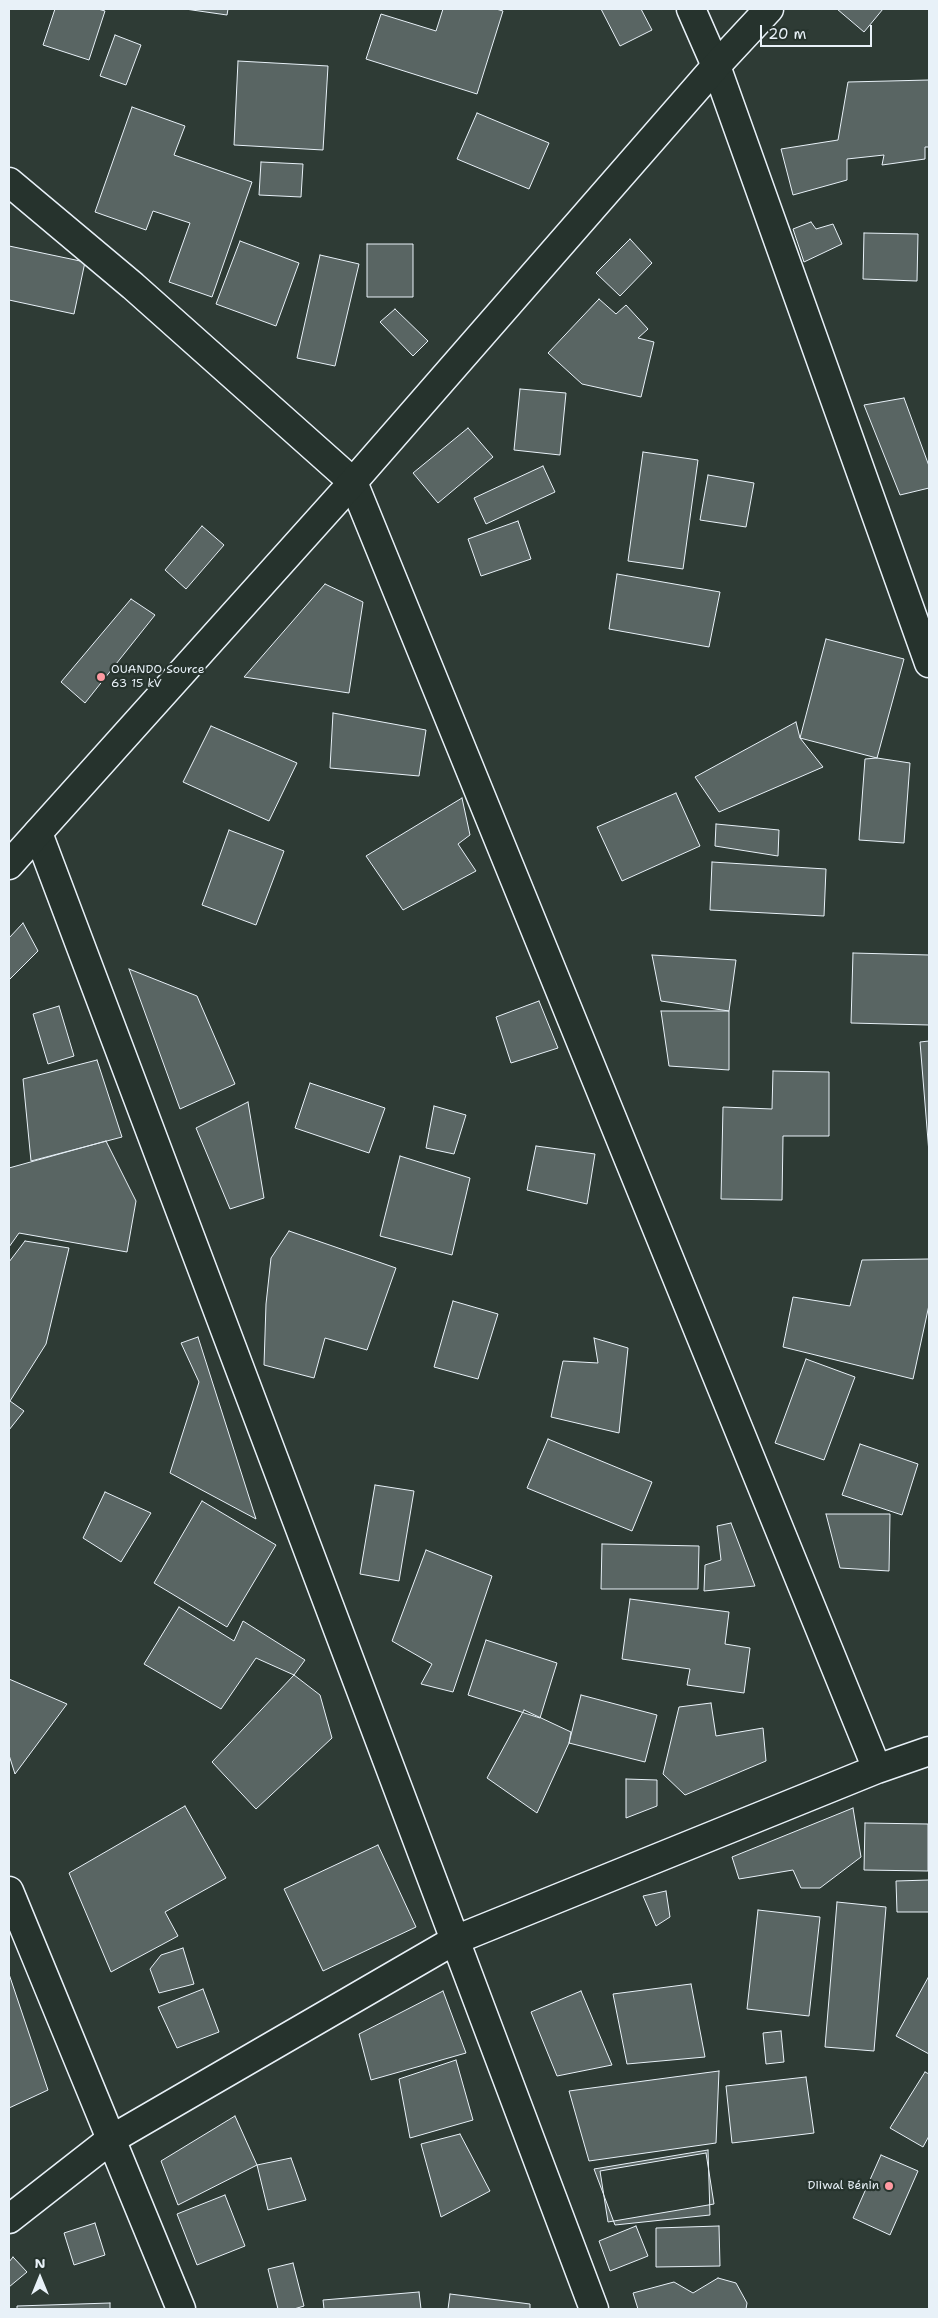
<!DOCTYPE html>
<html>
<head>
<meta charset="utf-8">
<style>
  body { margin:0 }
  #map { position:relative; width:938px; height:2318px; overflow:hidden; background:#2e3b35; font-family:"Shantell Sans",sans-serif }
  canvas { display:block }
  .frame { position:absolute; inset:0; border:10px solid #e8f1f8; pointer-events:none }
  .north { position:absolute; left:15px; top:2253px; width:50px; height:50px; -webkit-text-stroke:4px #26332d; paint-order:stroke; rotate:0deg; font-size:14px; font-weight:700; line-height:20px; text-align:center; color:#e8f1f8 }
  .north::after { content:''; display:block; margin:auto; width:18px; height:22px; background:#e8f1f8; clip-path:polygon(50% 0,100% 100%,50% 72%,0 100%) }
  .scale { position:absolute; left:760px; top:25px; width:112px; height:22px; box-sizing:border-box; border:2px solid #e8f1f8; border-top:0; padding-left:6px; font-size:15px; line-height:18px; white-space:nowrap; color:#e8f1f8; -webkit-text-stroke:4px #26332d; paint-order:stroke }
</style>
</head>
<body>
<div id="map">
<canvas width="938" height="2318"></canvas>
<div class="frame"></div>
<div class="north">N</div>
<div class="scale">20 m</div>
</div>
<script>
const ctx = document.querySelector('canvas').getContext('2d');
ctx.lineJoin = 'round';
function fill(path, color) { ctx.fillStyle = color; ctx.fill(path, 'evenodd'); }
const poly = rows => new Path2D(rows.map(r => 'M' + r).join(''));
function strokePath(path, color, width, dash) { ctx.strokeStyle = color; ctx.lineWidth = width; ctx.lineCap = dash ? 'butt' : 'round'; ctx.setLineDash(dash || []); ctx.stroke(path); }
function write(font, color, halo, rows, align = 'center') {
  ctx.font = font + ' "Shantell Sans",sans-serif'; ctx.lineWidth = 4.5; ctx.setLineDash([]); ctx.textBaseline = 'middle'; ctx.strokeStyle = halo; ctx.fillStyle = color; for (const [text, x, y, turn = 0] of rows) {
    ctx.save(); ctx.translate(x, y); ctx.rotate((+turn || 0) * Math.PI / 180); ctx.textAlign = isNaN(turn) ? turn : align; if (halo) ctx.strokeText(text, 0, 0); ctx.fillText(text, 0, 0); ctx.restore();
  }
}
const building = poly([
  [55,9,98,9,105,11,89,60,43,45,55,9],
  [185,9,228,9,227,15,185,9],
  [443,9,496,9,503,11,477,94,366,59,381,14,436,31,443,9],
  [601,9,641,9,652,30,620,46,601,9],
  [837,9,883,9,864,32,837,9],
  [115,35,141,45,126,85,100,76,115,35],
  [238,61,328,66,323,150,234,145,238,61],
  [929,80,929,147,925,147,925,159,882,165,884,155,847,159,847,180,793,195,781,149,838,140,848,82,929,80],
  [132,107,185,126,174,155,252,182,212,297,169,282,190,223,153,211,146,230,95,212,132,107],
  [477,113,549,143,529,189,457,159,477,113],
  [261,162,303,164,301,197,259,195,261,162],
  [811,222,816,229,833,224,842,244,804,262,793,229,811,222],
  [864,233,918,234,917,281,863,279,864,233],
  [630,239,652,263,620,296,596,273,630,239],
  [240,241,299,263,276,326,216,304,240,241],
  [367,244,413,244,413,297,367,297,367,244],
  [9,246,85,262,74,314,9,300,9,246],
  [320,255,359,264,335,366,297,358,320,255],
  [599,299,616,314,626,305,648,329,638,338,654,342,641,397,582,384,548,353,599,299],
  [395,309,428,341,413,356,380,322,395,309],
  [520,389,566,393,560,455,514,450,520,389],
  [904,398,929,466,929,488,900,495,864,405,904,398],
  [468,428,493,457,438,503,413,473,468,428],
  [643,452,698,460,683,569,628,561,643,452],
  [543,466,555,492,486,524,474,498,543,466],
  [708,475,754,483,746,527,700,520,708,475],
  [518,521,531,559,481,576,468,539,518,521],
  [202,526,224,545,186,589,165,570,202,526],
  [617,574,720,592,709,647,609,629,617,574],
  [325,584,363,602,349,693,244,677,325,584],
  [131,599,155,615,85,703,61,682,131,599],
  [826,639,904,659,877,758,800,738,826,639],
  [333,713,426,730,419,776,330,768,333,713],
  [796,722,800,738,823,767,719,812,695,777,796,722],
  [211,726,297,763,269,821,183,782,211,726],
  [877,758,910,763,904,843,859,840,865,759,877,758],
  [676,793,700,846,622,881,597,827,676,793],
  [462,798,470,835,458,844,476,871,403,910,366,856,462,798],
  [716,824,779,830,778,856,715,846,716,824],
  [229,830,284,851,256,925,202,905,229,830],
  [712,862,826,869,824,916,710,910,712,862],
  [23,923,38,951,9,980,9,938,23,923],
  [853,953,929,955,929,1025,851,1023,853,953],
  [652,955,736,960,729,1011,661,1001,652,955],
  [129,969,197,996,235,1084,180,1109,129,969],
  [539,1001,558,1048,511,1063,496,1017,539,1001],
  [59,1006,74,1056,48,1064,33,1014,59,1006],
  [661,1011,729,1011,729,1070,669,1066,661,1011],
  [929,1041,929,1153,920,1042,929,1041],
  [97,1060,122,1137,31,1161,23,1079,97,1060],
  [773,1071,829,1072,829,1136,783,1136,782,1200,721,1199,723,1107,772,1109,773,1071],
  [310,1083,385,1108,369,1153,295,1128,310,1083],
  [248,1102,264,1198,230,1209,196,1128,248,1102],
  [434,1106,466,1115,454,1154,426,1148,434,1106],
  [106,1141,136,1201,127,1252,19,1233,9,1247,9,1168,106,1141],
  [536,1146,595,1154,587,1204,527,1190,536,1146],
  [400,1156,470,1178,452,1255,380,1236,400,1156],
  [289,1231,396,1268,367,1350,325,1338,314,1378,264,1365,266,1304,271,1258,289,1231],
  [25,1241,69,1248,46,1344,10,1401,24,1411,9,1430,9,1262,25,1241],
  [929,1259,929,1305,913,1379,783,1347,793,1297,850,1306,862,1260,929,1259],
  [453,1301,498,1314,478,1379,434,1367,453,1301],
  [198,1337,256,1519,170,1473,199,1382,181,1343,198,1337],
  [594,1338,628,1348,619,1433,551,1417,563,1361,598,1363,594,1338],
  [806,1359,855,1377,824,1460,775,1443,806,1359],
  [548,1439,652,1482,632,1531,527,1488,548,1439],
  [860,1444,918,1464,902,1515,842,1495,860,1444],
  [375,1485,414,1491,399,1581,360,1574,375,1485],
  [105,1492,151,1513,121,1562,83,1538,105,1492],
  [202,1501,276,1545,227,1627,154,1583,202,1501],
  [826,1514,890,1514,889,1571,840,1568,826,1514],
  [731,1523,755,1586,704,1591,705,1565,721,1560,717,1526,731,1523],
  [602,1544,699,1546,698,1589,601,1589,602,1544],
  [426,1550,492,1576,453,1692,421,1684,432,1664,392,1641,426,1550],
  [630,1599,729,1612,725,1644,750,1648,744,1693,687,1685,690,1669,622,1659,630,1599],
  [179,1607,234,1641,243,1621,305,1660,294,1675,256,1658,221,1709,144,1664,179,1607],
  [486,1640,557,1663,540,1718,468,1695,486,1640],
  [294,1675,320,1695,332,1738,256,1809,212,1762,294,1675],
  [9,1679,67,1704,15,1774,9,1755,9,1679],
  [581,1695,657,1715,645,1762,569,1743,581,1695],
  [711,1703,716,1736,763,1728,766,1761,685,1795,663,1774,679,1707,711,1703],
  [524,1710,571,1732,569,1743,537,1813,487,1778,524,1710],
  [626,1779,657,1780,657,1806,626,1818,626,1779],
  [185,1806,226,1878,165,1912,178,1936,111,1972,69,1873,185,1806],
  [853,1808,861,1857,820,1888,801,1888,793,1870,739,1879,732,1857,853,1808],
  [865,1823,928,1824,928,1871,864,1870,865,1823],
  [378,1845,416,1927,323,1971,284,1889,378,1845],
  [929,1880,929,1912,897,1912,896,1881,929,1880],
  [666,1891,670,1917,656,1926,643,1896,666,1891],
  [837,1902,886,1907,874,2051,825,2047,837,1902],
  [758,1910,820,1917,809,2016,747,2009,758,1910],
  [183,1948,194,1984,159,1993,150,1969,161,1955,183,1948],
  [9,1974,48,2090,9,2108,9,1974],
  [929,1976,929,2054,896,2036,929,1976],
  [691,1984,705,2057,627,2064,613,1994,691,1984],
  [203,1989,219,2032,177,2048,158,2007,203,1989],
  [443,1991,466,2053,371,2080,359,2034,443,1991],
  [581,1991,612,2065,557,2076,531,2012,581,1991],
  [781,2031,784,2062,766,2064,763,2033,781,2031],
  [456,2060,473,2120,410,2138,399,2079,456,2060],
  [719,2071,716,2143,589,2161,569,2091,719,2071],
  [925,2072,929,2074,929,2136,923,2147,890,2128,925,2072],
  [806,2077,814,2133,732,2143,726,2086,806,2077],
  [235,2116,257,2165,178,2205,161,2161,235,2116],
  [460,2134,490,2191,441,2217,421,2144,460,2134],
  [708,2150,710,2215,615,2225,594,2169,708,2150],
  [706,2153,714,2204,608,2222,600,2171,706,2153],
  [881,2155,918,2171,890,2235,853,2218,881,2155],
  [291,2158,306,2200,268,2210,257,2165,291,2158],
  [225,2195,245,2246,197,2265,177,2214,225,2195],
  [95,2223,105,2255,74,2265,64,2233,95,2223],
  [636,2226,648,2256,610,2271,599,2241,636,2226],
  [719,2226,720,2266,656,2267,656,2228,719,2226],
  [13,2257,27,2272,9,2287,9,2262,13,2257],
  [293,2263,304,2306,294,2309,278,2309,268,2269,293,2263],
  [718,2278,736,2283,747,2303,746,2309,638,2309,633,2293,674,2282,693,2293,718,2278],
  [419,2292,421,2309,324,2309,323,2300,419,2292],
  [450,2294,530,2304,530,2309,448,2309,450,2294],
  [110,2303,110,2309,17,2309,17,2306,110,2303]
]);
const minor = poly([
  [691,9,716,66,929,663],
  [9,182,133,286,353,482,877,1769],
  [38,833,594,2309],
  [9,1891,181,2309],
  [9,2219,110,2140,455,1940,877,1769,929,1751]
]);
const tertiary = poly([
  [9,865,353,482,716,66,769,9]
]);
const markers = [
  [101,677,5,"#ff9aa2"],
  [889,2186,5,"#ff9aa2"]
];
const poiNames = [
  ["OUANDO Source",111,670],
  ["63 15 kV",111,684],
  ["Diiwal Bénin",879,2186,"right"]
];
fill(building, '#596563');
strokePath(building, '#e8f1f8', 1);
strokePath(minor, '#e8f1f8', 31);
strokePath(tertiary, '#e8f1f8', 31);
strokePath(minor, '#26332d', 28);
strokePath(tertiary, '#26332d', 28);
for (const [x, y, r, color] of markers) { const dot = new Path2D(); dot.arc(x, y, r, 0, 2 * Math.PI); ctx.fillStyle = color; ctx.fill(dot); strokePath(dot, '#26332d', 2); }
write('12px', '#e8f1f8', '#26332d', poiNames, 'left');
</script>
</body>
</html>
